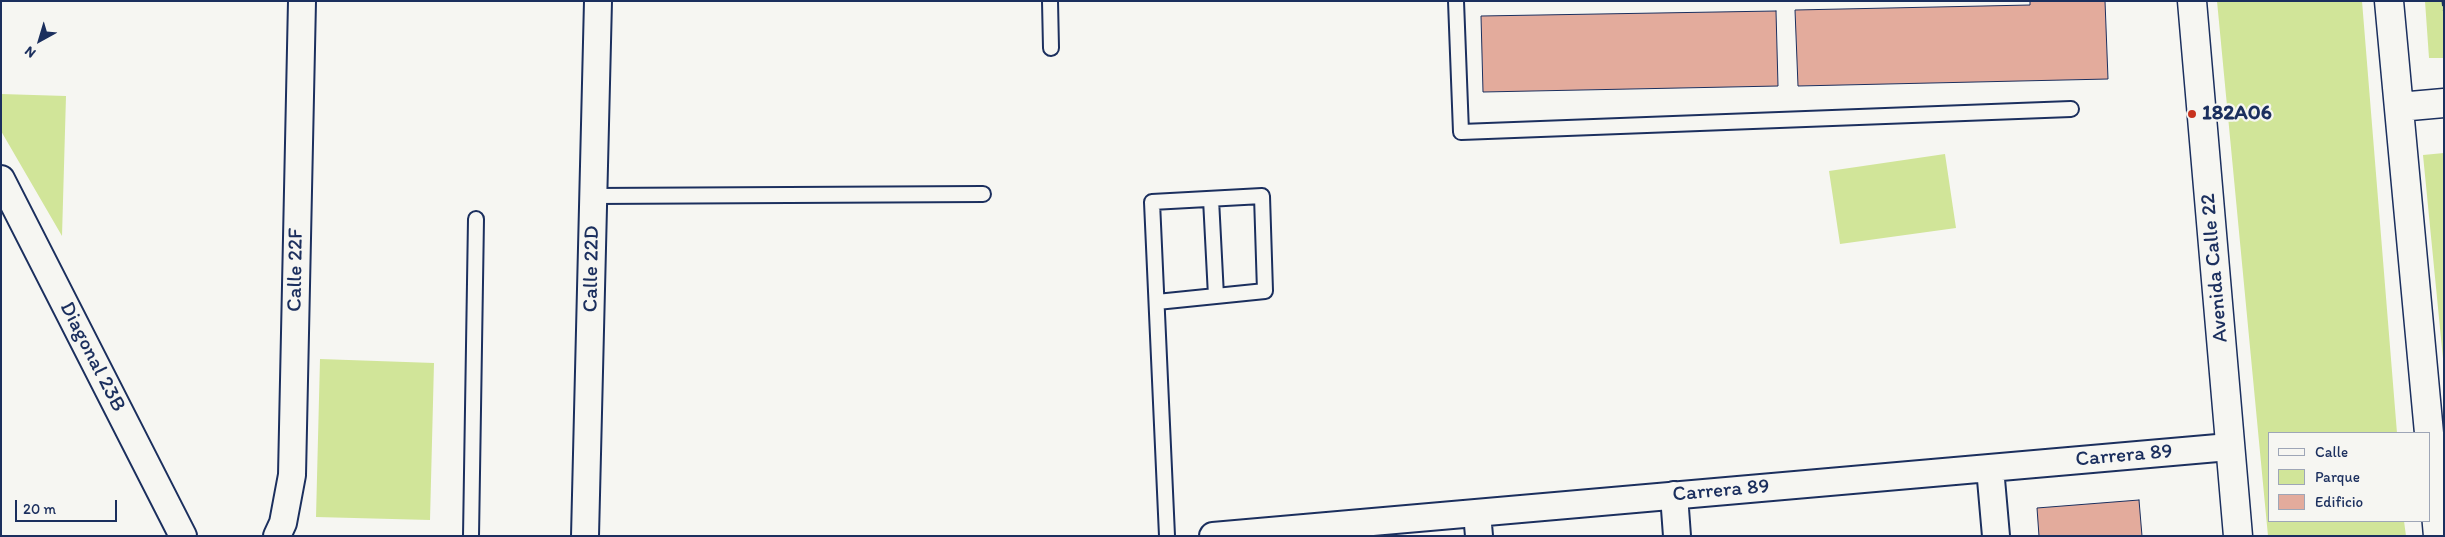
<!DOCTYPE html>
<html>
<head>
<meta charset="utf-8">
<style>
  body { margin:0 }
  #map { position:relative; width:2445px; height:537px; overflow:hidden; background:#f6f6f2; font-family:Itim,sans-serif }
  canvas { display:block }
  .frame { position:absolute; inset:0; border:2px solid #1b2f5e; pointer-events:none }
  .legend { position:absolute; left:2268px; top:432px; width:162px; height:90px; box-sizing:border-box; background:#f6f6f2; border:1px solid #9ea6b7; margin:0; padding:6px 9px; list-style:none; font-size:15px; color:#1b2f5e }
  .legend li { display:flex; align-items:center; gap:10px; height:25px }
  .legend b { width:25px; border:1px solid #9ea6b7 }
  .north { position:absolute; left:15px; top:15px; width:50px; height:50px; -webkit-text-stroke:4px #f6f6f2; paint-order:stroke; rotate:219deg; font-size:14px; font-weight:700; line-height:20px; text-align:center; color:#1b2f5e }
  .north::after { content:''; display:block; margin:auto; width:18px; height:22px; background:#1b2f5e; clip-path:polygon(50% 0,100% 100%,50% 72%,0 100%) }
  .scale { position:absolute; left:15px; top:500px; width:102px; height:22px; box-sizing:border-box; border:2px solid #1b2f5e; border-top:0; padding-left:6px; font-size:15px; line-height:18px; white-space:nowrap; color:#1b2f5e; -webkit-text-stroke:4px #f6f6f2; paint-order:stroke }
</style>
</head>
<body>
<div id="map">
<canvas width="2445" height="537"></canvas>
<div class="frame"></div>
<ul class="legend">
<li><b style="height:6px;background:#f6f6f2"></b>Calle</li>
<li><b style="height:14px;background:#d1e599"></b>Parque</li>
<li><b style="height:14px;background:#e3ab9c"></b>Edificio</li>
</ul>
<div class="north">N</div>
<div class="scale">20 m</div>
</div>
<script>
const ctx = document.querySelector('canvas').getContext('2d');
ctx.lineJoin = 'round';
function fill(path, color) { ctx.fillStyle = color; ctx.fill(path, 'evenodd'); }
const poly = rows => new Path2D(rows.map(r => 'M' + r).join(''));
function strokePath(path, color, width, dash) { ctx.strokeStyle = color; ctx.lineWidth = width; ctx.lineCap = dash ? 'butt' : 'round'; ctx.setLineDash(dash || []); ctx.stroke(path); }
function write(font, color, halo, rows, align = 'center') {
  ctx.font = font + ' Itim,sans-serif'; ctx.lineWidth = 4.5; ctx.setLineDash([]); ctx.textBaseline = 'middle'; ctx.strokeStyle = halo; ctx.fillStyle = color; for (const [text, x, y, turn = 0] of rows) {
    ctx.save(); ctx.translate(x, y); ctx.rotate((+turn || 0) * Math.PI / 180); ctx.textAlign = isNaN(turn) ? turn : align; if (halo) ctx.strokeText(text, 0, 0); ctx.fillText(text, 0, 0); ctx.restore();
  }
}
const green = poly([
  [2217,1,2362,1,2397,433,2269,433,2269,521,2404,521,2406,536,2268,536],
  [2425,1,2444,1,2444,58,2429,58],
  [1,94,66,96,62,236,1,131],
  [2444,153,2444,369,2423,155],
  [1945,154,1956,228,1840,244,1829,171],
  [320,359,434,363,430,520,316,517]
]);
const building = poly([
  [2030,1,2105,1,2108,79,1798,86,1795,10,2030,5,2030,1],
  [1776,11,1778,86,1483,92,1481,16,1776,11],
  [2139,500,2142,536,2039,536,2037,508,2139,500]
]);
const path = poly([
  [2443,1,2444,10]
]);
const lane = poly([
  [1050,1,1051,48],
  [1456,1,1461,132,2071,109],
  [594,196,983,194],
  [1211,199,1216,296],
  [1157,302,1265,291,1262,196,1152,202,1167,536],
  [471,536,476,219]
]);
const street = poly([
  [1,179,183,536],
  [1990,468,1996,536],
  [1674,495,1677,536],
  [1477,513,1479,536],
  [277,536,283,523,292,475,302,1],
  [585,536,598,1],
  [1213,536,2229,447]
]);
const secondary = poly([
  [2192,1,2238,536],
  [2389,1,2429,433],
  [2399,107,2444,103],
  [2429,434,2438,536]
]);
const markers = [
  [2192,114,5,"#c8321e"]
];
const poiNames = [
  ["182A06",2202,114]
];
const streetNames = [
  ["Avenida Calle 22",2215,268,-95],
  ["Calle 22D",592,269,-89],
  ["Calle 22F",296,270,-89],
  ["Diagonal 23B",92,357,63],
  ["Carrera 89",2124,456,-5],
  ["Carrera 89",1721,491,-5]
];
fill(green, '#d1e599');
fill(building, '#e3ab9c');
strokePath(building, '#1b2f5e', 1);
strokePath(lane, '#1b2f5e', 18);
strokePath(street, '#1b2f5e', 30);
strokePath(secondary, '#1b2f5e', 31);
strokePath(path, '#1b2f5e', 3, [5, 4]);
strokePath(lane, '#f6f6f2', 14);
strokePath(street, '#f6f6f2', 26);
strokePath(secondary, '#f6f6f2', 28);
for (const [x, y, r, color] of markers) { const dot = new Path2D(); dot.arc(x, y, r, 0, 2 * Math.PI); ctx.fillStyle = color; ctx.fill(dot); strokePath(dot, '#f6f6f2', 2); }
write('bold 21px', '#1b2f5e', '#f6f6f2', poiNames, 'left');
write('21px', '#1b2f5e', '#f6f6f2', streetNames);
</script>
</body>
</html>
